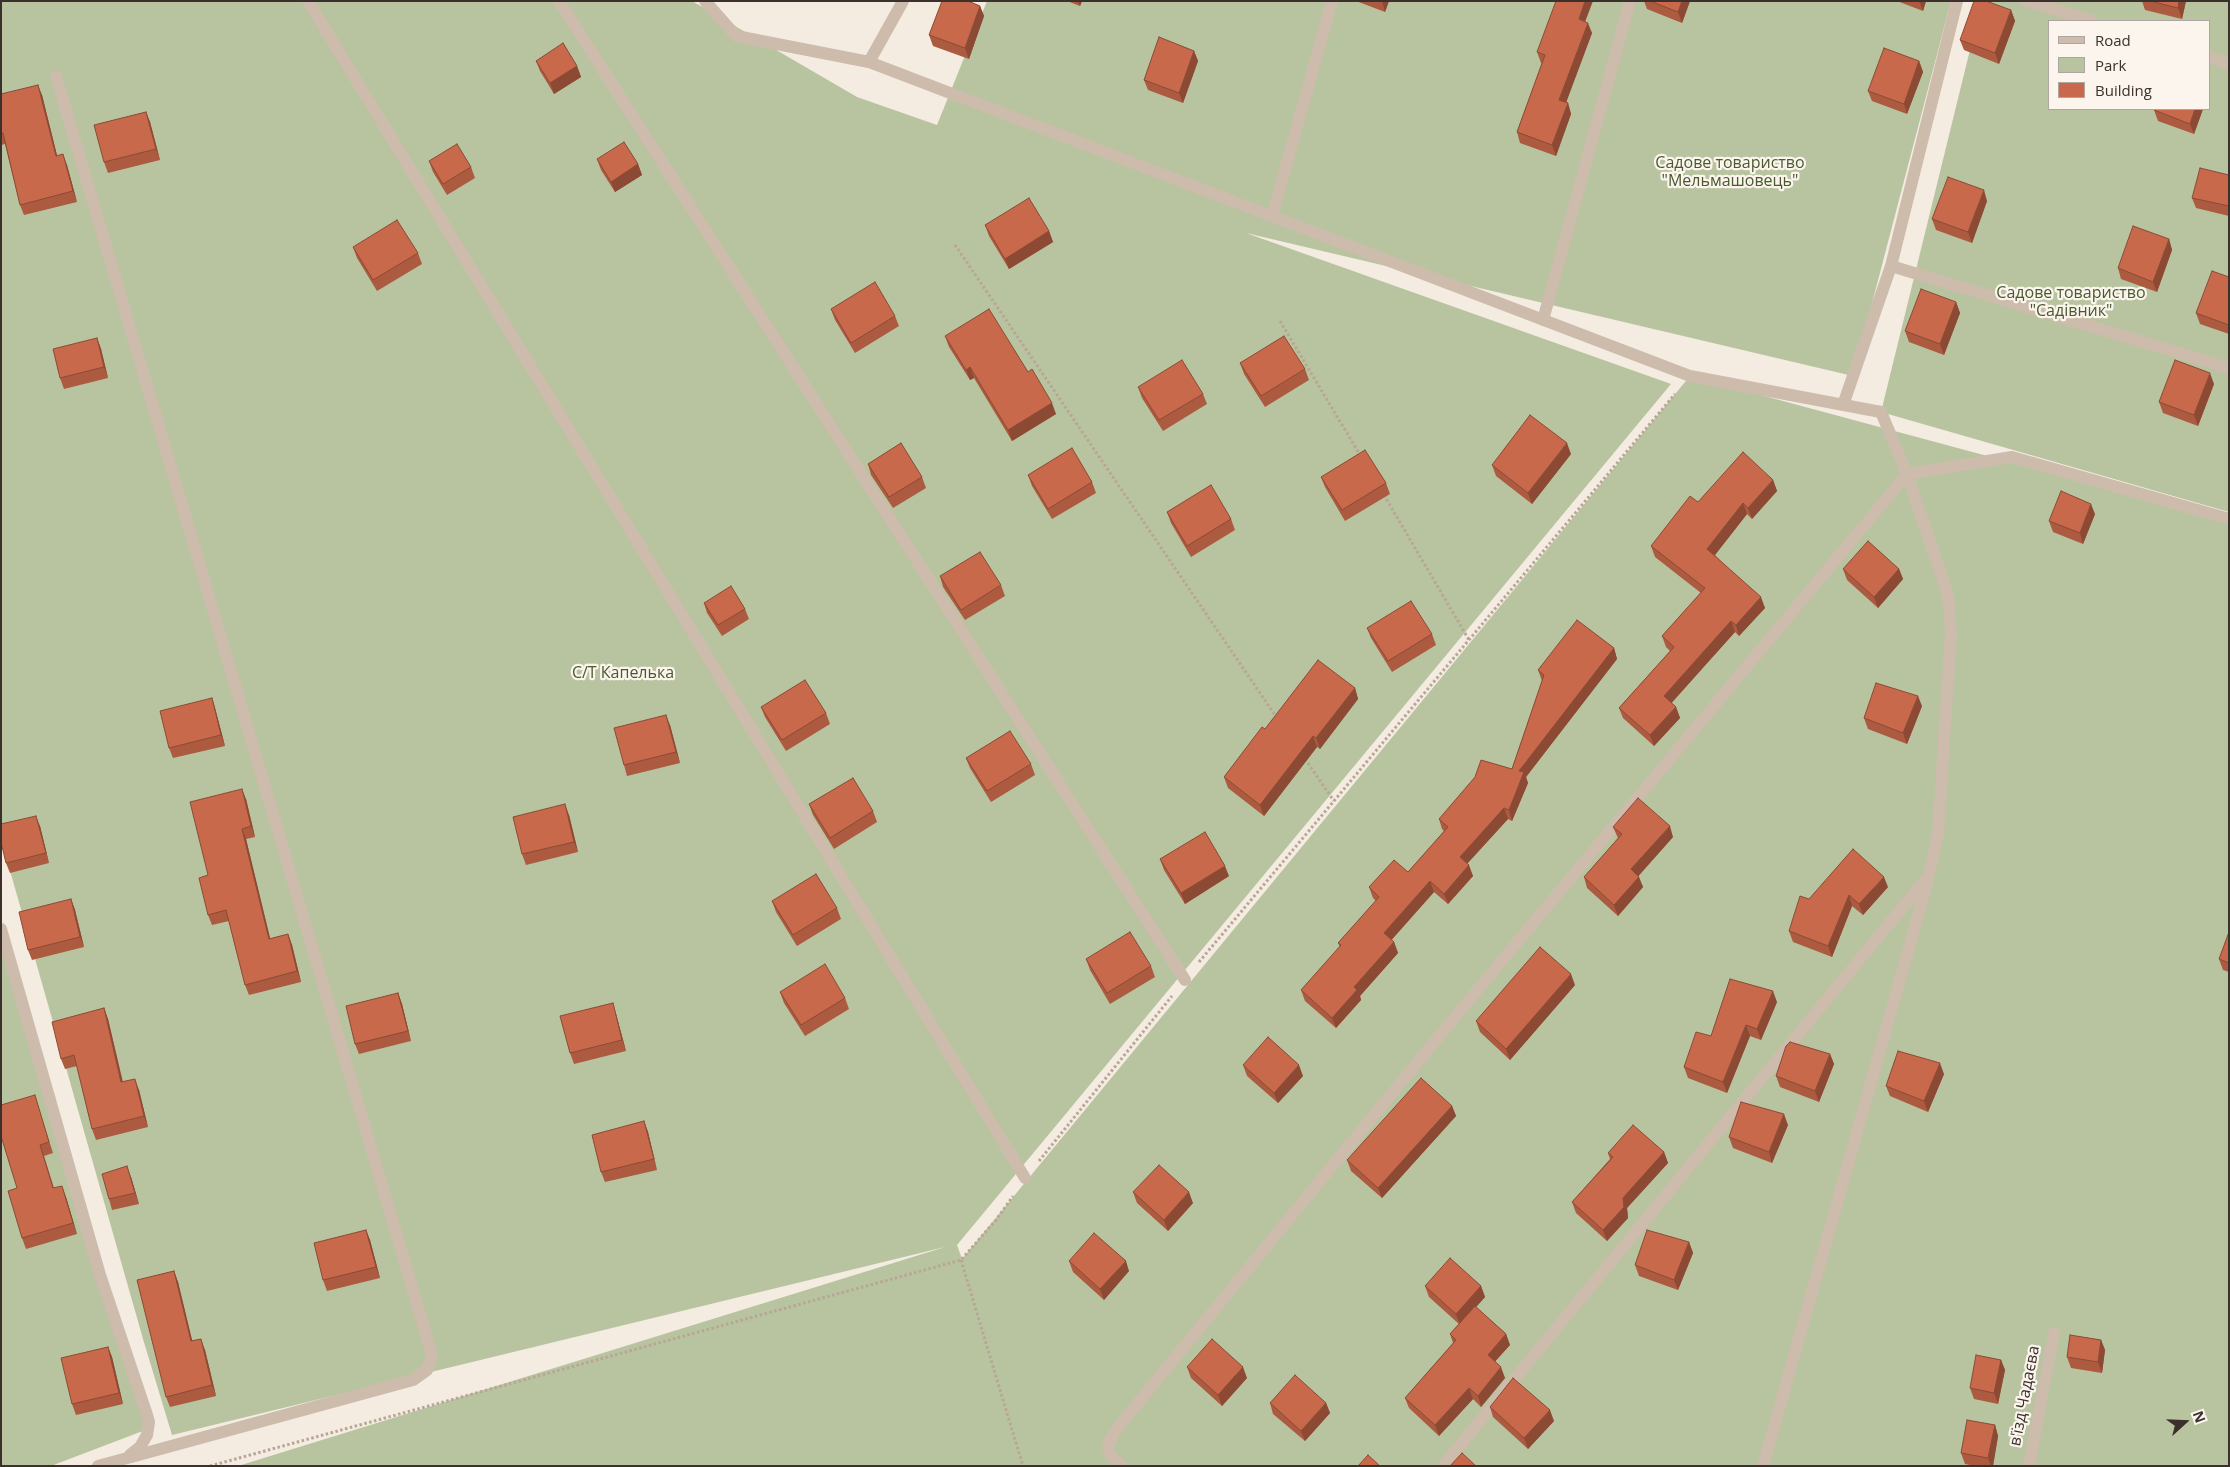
<!DOCTYPE html>
<html>
<head>
<meta charset="utf-8">
<style>
  body { margin:0 }
  #map { position:relative; width:2230px; height:1467px; overflow:hidden; background:#f4ebe1; font-family:"Open Sans",sans-serif }
  canvas { display:block }
  .frame { position:absolute; inset:0; border:2px solid #3b302b; pointer-events:none }
  .legend { position:absolute; left:2048px; top:20px; width:162px; height:90px; box-sizing:border-box; background:#fbf5ee; border:1px solid #aea6a0; margin:0; padding:6px 9px; list-style:none; font-size:15px; color:#3b302b }
  .legend li { display:flex; align-items:center; gap:10px; height:25px }
  .legend b { width:25px; border:1px solid #aea6a0 }
  .north { position:absolute; left:2160px; top:1397px; width:50px; height:50px; -webkit-text-stroke:4px #fbf5ee; paint-order:stroke; rotate:70deg; font-size:14px; font-weight:700; line-height:20px; text-align:center; color:#3b302b }
  .north::after { content:''; display:block; margin:auto; width:18px; height:22px; background:#3b302b; clip-path:polygon(50% 0,100% 100%,50% 72%,0 100%) }
</style>
</head>
<body>
<div id="map">
<canvas width="2230" height="1467"></canvas>
<div class="frame"></div>
<ul class="legend">
<li><b style="height:6px;background:#cdbbac"></b>Road</li>
<li><b style="height:14px;background:#b8c4a0"></b>Park</li>
<li><b style="height:14px;background:#c8694b"></b>Building</li>
</ul>
<div class="north">N</div>
</div>
<script>
const ctx = document.querySelector('canvas').getContext('2d');
ctx.lineJoin = 'round';
function fill(path, color) { ctx.fillStyle = color; ctx.fill(path, 'evenodd'); }
const poly = rows => new Path2D(rows.map(r => 'M' + r).join(''));
function strokePath(path, color, width, dash) { ctx.strokeStyle = color; ctx.lineWidth = width; ctx.lineCap = dash ? 'butt' : 'round'; ctx.setLineDash(dash || []); ctx.stroke(path); }
function write(font, color, halo, rows, align = 'center') {
  ctx.font = font + ' "Open Sans",sans-serif'; ctx.lineWidth = 4.5; ctx.setLineDash([]); ctx.textBaseline = 'middle'; ctx.strokeStyle = halo; ctx.fillStyle = color; for (const [text, x, y, turn = 0] of rows) {
    ctx.save(); ctx.translate(x, y); ctx.rotate((+turn || 0) * Math.PI / 180); ctx.textAlign = isNaN(turn) ? turn : align; if (halo) ctx.strokeText(text, 0, 0); ctx.fillText(text, 0, 0); ctx.restore();
  }
}
const green = poly([
  [1,1,692,1,857,97,937,125,987,1,1951,1,1853,376,1246,233,1671,384,957,1245,962,1259,1690,376,2229,521,2229,1466,238,1466,945,1247,172,1435,143,1339,1,839],
  [1982,1,2229,1,2229,512,1881,412],
  [2049,21,2209,21,2209,109,2049,109],
  [1,935,148,1429,51,1466,1,1466]
]);
const path = poly([
  [955,245,1277,718],
  [1280,321,1360,455],
  [1384,495,1469,640],
  [1305,759,1334,801],
  [1199,962,1675,394],
  [1039,1161,1172,996],
  [961,1260,1023,1466],
  [210,1466,961,1260,996,1220,1013,1196]
]);
const lane = poly([
  [308,1,1025,1178],
  [559,1,1185,980],
  [705,1,736,36,869,62,1690,376,1881,412,1907,474,1948,595,1951,633,1938,834,1926,887,1763,1466],
  [2027,1,2092,21],
  [2209,57,2229,64],
  [56,76,432,1355,427,1370,413,1380,98,1466],
  [1272,216,1332,1],
  [1891,266,2229,368],
  [1543,320,1630,1],
  [1843,405,1891,266,1957,1],
  [1,929,100,1275,147,1415,149,1422,147,1435,140,1447,130,1455],
  [1122,1466,1110,1455,1108,1445,1115,1431,1420,1059,1907,474,2012,457,2229,519],
  [1443,1466,1925,880],
  [2029,1466,2054,1333]
]);
const street = poly([
  [869,62,903,1]
]);
const wall = poly([
  [1067,1,1082,1,1080,6],
  [1356,1,1389,1,1385,12],
  [1644,1,1690,1,1682,23,1647,9],
  [1897,1,1926,1,1923,11],
  [2142,1,2186,1,2182,19,2145,10],
  [980,6,984,16,969,59,933,46,929,35],
  [2011,10,2015,21,1999,64,1964,50,1960,40],
  [1585,22,1592,33,1566,102,1568,103,1571,114,1556,156,1520,143,1517,132,1542,63,1541,63,1537,52],
  [1194,51,1198,61,1183,103,1148,90,1144,80],
  [536,61,577,66,581,77,554,94,540,71],
  [1919,61,1923,72,1907,114,1872,101,1868,91],
  [1,94,42,95,57,156,67,165,77,202,24,215,20,205,5,144,1,145],
  [2203,109,2194,134,2158,121,2154,110],
  [146,112,150,122,160,160,108,173,104,162],
  [597,159,638,164,642,175,615,192,601,170],
  [429,161,471,167,475,178,447,195,433,172],
  [2229,175,2229,216,2196,208,2192,198],
  [1987,201,1972,243,1936,230,1932,219],
  [985,225,1049,231,1053,242,1009,269,989,236],
  [2169,239,2172,250,2157,292,2121,279,2118,268],
  [353,247,418,253,422,264,377,291,357,258],
  [2229,277,2229,334,2200,324,2196,313],
  [1956,302,1960,313,1944,355,1909,342,1905,331],
  [831,309,895,316,899,326,855,353,835,320],
  [945,336,1028,372,1056,414,1012,441,974,378,970,380,949,347],
  [97,338,101,349,108,378,64,389,60,378],
  [1240,363,1305,369,1309,380,1265,407,1244,374],
  [2214,384,2198,426,2163,413,2159,402],
  [1138,387,1203,394,1207,404,1163,431,1142,398],
  [1571,454,1532,504,1496,476,1492,465],
  [868,464,922,477,926,488,893,508,871,475],
  [1028,475,1092,482,1096,493,1052,519,1032,486],
  [1321,477,1386,483,1390,494,1345,521,1325,487],
  [1773,480,1777,491,1752,519,1747,514,1715,555,1765,608,1739,636,1735,632,1671,703,1676,707,1680,718,1654,746,1623,718,1619,708,1670,651,1666,647,1662,636,1701,593,1655,557,1651,546,1698,502],
  [1167,512,1231,519,1235,530,1191,557,1171,523],
  [2095,514,2083,544,2053,532,2049,521],
  [1843,569,1899,569,1903,579,1878,608,1847,580],
  [940,576,1001,585,1005,596,965,620,943,587],
  [704,603,745,609,749,619,722,636,707,613],
  [1367,628,1432,634,1436,645,1392,672,1371,638],
  [1614,648,1617,659,1526,777,1528,783,1512,821,1508,819,1467,864,1473,876,1448,904,1434,892,1391,940,1394,942,1398,953,1360,996,1361,1000,1336,1028,1305,1001,1301,990,1340,947,1338,943,1376,901,1373,898,1369,887,1408,872,1444,831,1442,829,1439,819,1512,769,1542,681,1538,670],
  [1355,688,1358,699,1320,749,1317,747,1264,816,1228,788,1224,777,1265,729],
  [212,698,215,708,225,746,173,758,169,748],
  [1922,706,1907,744,1868,729,1864,718],
  [761,707,826,713,830,724,786,751,765,717],
  [670,725,680,763,627,776,624,765],
  [966,758,1031,764,1035,775,991,802,970,768],
  [246,799,255,837,246,839,270,939,288,934,292,945,301,982,249,995,245,985,229,921,212,925,208,915],
  [809,804,873,811,877,822,834,849,813,815],
  [569,815,578,852,526,865,522,854],
  [40,826,49,863,10,873,6,863],
  [1613,827,1673,837,1638,876,1643,887,1618,916,1587,888,1584,877,1618,838],
  [1160,859,1229,876,1185,904,1164,870],
  [1888,887,1863,915,1852,906,1832,957,1793,942,1789,931,1809,899],
  [71,899,75,910,84,947,32,960,28,950],
  [772,901,837,908,841,919,797,946,776,912],
  [2229,932,2229,972,2223,970,2219,959],
  [1086,959,1151,966,1155,977,1110,1004,1090,970],
  [1575,985,1510,1060,1480,1032,1476,1021],
  [780,992,845,998,849,1009,805,1036,784,1003],
  [398,993,402,1004,411,1041,359,1054,355,1044],
  [1777,1002,1761,1040,1750,1036,1727,1093,1688,1078,1684,1067],
  [104,1008,108,1019,123,1082,139,1090,148,1127,96,1140,92,1129,77,1066,65,1069,61,1059],
  [616,1014,626,1051,574,1064,570,1053],
  [1830,1054,1834,1064,1819,1102,1780,1087,1776,1076],
  [1243,1065,1303,1076,1278,1103,1247,1076],
  [1944,1074,1928,1112,1890,1096,1886,1086],
  [38,1106,53,1153,44,1156,54,1188,66,1197,77,1234,26,1249,22,1238,17,1188],
  [1452,1106,1456,1116,1382,1198,1351,1171,1347,1160],
  [644,1121,648,1132,657,1170,605,1182,601,1172],
  [1788,1125,1772,1163,1733,1148,1729,1137],
  [1664,1152,1668,1163,1627,1208,1628,1218,1607,1241,1576,1213,1572,1202,1610,1159,1608,1153],
  [131,1177,139,1204,112,1210,109,1199],
  [1133,1192,1193,1203,1168,1231,1137,1203],
  [366,1230,370,1240,380,1278,327,1291,323,1280],
  [1689,1242,1693,1253,1678,1290,1639,1276,1635,1265],
  [1069,1261,1129,1271,1104,1300,1073,1272],
  [174,1271,178,1282,192,1341,205,1350,216,1396,170,1407,166,1397],
  [1425,1286,1481,1286,1485,1297,1476,1307,1506,1334,1510,1345,1495,1361,1505,1378,1481,1407,1473,1399,1439,1436,1409,1408,1405,1398,1453,1343,1450,1334,1459,1324,1429,1297],
  [2101,1340,2105,1350,2102,1373,2071,1368,2067,1357],
  [108,1347,112,1357,123,1404,76,1415,72,1404],
  [2001,1360,2005,1370,1998,1404,1974,1399,1970,1388],
  [1187,1367,1247,1378,1222,1406,1191,1378],
  [1270,1403,1326,1403,1330,1413,1305,1441,1273,1414],
  [1490,1407,1554,1421,1528,1449,1493,1417],
  [1995,1425,1998,1436,1993,1466,1975,1466,1965,1464,1961,1453]
]);
const shadedWall = poly([
  [1078,1,1082,1,1080,6],
  [1382,1,1389,1,1385,12],
  [1585,1,1593,1,1582,30,1579,19],
  [1682,1,1690,1,1682,23,1678,12],
  [1919,1,1926,1,1923,11],
  [2179,1,2186,1,2182,19,2178,8],
  [980,6,984,16,969,59,965,48],
  [2011,10,2015,21,1999,64,1995,53],
  [1588,23,1592,33,1563,111,1559,100],
  [1194,51,1198,61,1183,103,1179,93],
  [1919,61,1923,72,1907,114,1904,104],
  [577,66,581,77,554,94,550,83],
  [38,85,42,95,60,167,56,156],
  [1568,103,1571,114,1556,156,1552,145],
  [2195,109,2203,109,2194,134,2190,124],
  [146,112,150,122,160,160,156,149],
  [63,154,67,165,77,202,73,191],
  [638,164,642,175,615,192,611,182],
  [1984,190,1987,201,1972,243,1968,232],
  [1049,231,1053,242,1009,269,1005,259],
  [2169,239,2172,250,2157,292,2153,282],
  [1956,302,1960,313,1944,355,1940,344],
  [97,338,101,349,108,378,104,367],
  [970,367,974,378,970,380,966,370],
  [2210,373,2214,384,2198,426,2194,415],
  [1052,403,1056,414,1012,441,1008,430],
  [1567,443,1571,454,1532,504,1528,493],
  [1773,480,1777,491,1752,519,1748,508],
  [1743,503,1747,514,1711,560,1707,549],
  [2091,504,2095,514,2083,544,2080,533],
  [1899,569,1903,579,1878,608,1874,597],
  [1761,597,1765,608,1739,636,1736,625],
  [1731,621,1735,632,1668,707,1664,696],
  [1614,648,1617,659,1526,777,1528,783,1512,821,1509,810,1519,771],
  [1355,688,1358,699,1320,749,1316,738],
  [1918,696,1922,706,1907,744,1903,733],
  [212,698,215,708,225,746,221,735],
  [1676,707,1680,718,1654,746,1650,735],
  [666,715,670,725,680,763,676,752],
  [1313,736,1317,747,1264,816,1260,805],
  [242,789,246,799,255,837,251,826],
  [565,804,569,815,578,852,574,842],
  [1504,808,1508,819,1464,867,1460,857],
  [36,816,40,826,49,863,46,853],
  [1670,826,1673,837,1635,880,1631,869],
  [242,829,246,839,273,950,269,939],
  [1469,865,1473,876,1448,904,1444,894],
  [1225,866,1229,876,1185,904,1181,893],
  [1639,877,1643,887,1618,916,1614,905],
  [1884,877,1888,887,1863,915,1859,904],
  [1430,881,1434,892,1388,944,1384,933],
  [1849,895,1852,906,1832,957,1828,946],
  [71,899,75,910,84,947,80,937],
  [288,934,292,945,301,982,297,971],
  [1394,942,1398,953,1360,996,1361,1000,1336,1028,1332,1018,1354,987],
  [1571,974,1575,985,1510,1060,1506,1049],
  [1773,991,1777,1002,1761,1040,1757,1029],
  [398,993,402,1004,411,1041,408,1031],
  [613,1003,616,1014,626,1051,622,1040],
  [104,1008,108,1019,125,1093,121,1082],
  [1746,1025,1750,1036,1727,1093,1723,1082],
  [1830,1054,1834,1064,1819,1102,1815,1091],
  [1940,1063,1944,1074,1928,1112,1924,1101],
  [1299,1065,1303,1076,1278,1103,1274,1093],
  [135,1079,139,1090,148,1127,144,1116],
  [1452,1106,1456,1116,1382,1198,1378,1188],
  [1784,1114,1788,1125,1772,1163,1769,1152],
  [644,1121,648,1132,657,1170,654,1159],
  [1664,1152,1668,1163,1627,1208,1628,1218,1607,1241,1603,1230,1623,1198],
  [127,1166,131,1177,139,1204,135,1193],
  [62,1186,66,1197,77,1234,73,1223],
  [1189,1192,1193,1203,1168,1231,1164,1220],
  [366,1230,370,1240,380,1278,376,1267],
  [1689,1242,1693,1253,1678,1290,1674,1280],
  [1126,1261,1129,1271,1104,1300,1100,1289],
  [174,1271,178,1282,195,1352,191,1341],
  [1481,1286,1485,1297,1460,1325,1456,1314],
  [1506,1334,1510,1345,1492,1365,1488,1355],
  [201,1339,205,1350,216,1396,212,1385],
  [2101,1340,2105,1350,2102,1373,2098,1362],
  [108,1347,112,1357,123,1404,119,1393],
  [2001,1360,2005,1370,1998,1404,1994,1393],
  [1243,1367,1247,1378,1222,1406,1218,1395],
  [1501,1367,1505,1378,1481,1407,1478,1396],
  [1469,1388,1473,1399,1439,1436,1435,1425],
  [1326,1403,1330,1413,1305,1441,1301,1431],
  [1550,1410,1554,1421,1528,1449,1524,1438],
  [1995,1425,1998,1436,1993,1466,1991,1466,1988,1458]
]);
const building = poly([
  [942,1,968,1,980,6,965,48,929,35,942,1],
  [1556,1,1585,1,1579,19,1588,23,1559,100,1568,103,1552,145,1517,132,1545,55,1537,52,1556,1],
  [1650,1,1682,1,1678,12,1650,1],
  [1974,1,1986,1,2011,10,1995,53,1960,40,1974,1],
  [2150,1,2179,1,2178,8,2150,1],
  [1159,37,1194,51,1179,93,1144,80,1159,37],
  [563,43,577,66,550,83,536,61,563,43],
  [1884,48,1919,61,1904,104,1868,91,1884,48],
  [38,85,56,156,63,154,73,191,20,205,3,133,1,133,1,94,38,85],
  [2155,109,2195,109,2190,124,2154,110,2155,109],
  [146,112,156,149,104,162,94,125,146,112],
  [624,142,638,164,611,182,597,159,624,142],
  [457,144,471,167,443,184,429,161,457,144],
  [2200,168,2229,175,2229,206,2192,198,2200,168],
  [1948,177,1984,190,1968,232,1932,219,1948,177],
  [1029,198,1049,231,1005,259,985,225,1029,198],
  [397,220,418,253,373,280,353,247,397,220],
  [2133,226,2169,239,2153,282,2118,268,2133,226],
  [2212,271,2229,277,2229,325,2196,313,2212,271],
  [875,282,895,316,851,343,831,309,875,282],
  [1921,289,1956,302,1940,344,1905,331,1921,289],
  [989,309,1028,372,1032,369,1052,403,1008,430,970,367,966,370,945,336,989,309],
  [1284,336,1305,369,1261,396,1240,363,1284,336],
  [97,338,104,367,60,378,53,349,97,338],
  [1182,360,1203,394,1159,420,1138,387,1182,360],
  [2175,360,2210,373,2194,415,2159,402,2175,360],
  [1530,415,1567,443,1528,493,1492,465,1530,415],
  [901,443,922,477,889,497,868,464,901,443],
  [1072,448,1092,482,1048,509,1028,475,1072,448],
  [1365,450,1386,483,1342,510,1321,477,1365,450],
  [1743,452,1773,480,1748,508,1743,503,1707,549,1761,597,1736,625,1731,621,1664,696,1676,707,1650,735,1619,708,1674,647,1662,636,1705,588,1651,546,1690,496,1698,502,1743,452],
  [1211,485,1231,519,1187,546,1167,512,1211,485],
  [2061,491,2091,504,2080,533,2049,521,2061,491],
  [1868,541,1899,569,1874,597,1843,569,1868,541],
  [980,552,1001,585,961,610,940,576,980,552],
  [731,586,745,609,718,625,704,603,731,586],
  [1411,601,1432,634,1388,661,1367,628,1411,601],
  [1577,620,1614,648,1519,771,1524,772,1509,810,1504,808,1460,857,1469,865,1444,894,1430,881,1384,933,1394,942,1354,987,1357,990,1332,1018,1301,990,1341,945,1338,943,1379,897,1369,887,1394,860,1408,872,1448,827,1439,819,1475,777,1481,760,1512,769,1544,675,1538,670,1577,620],
  [1318,660,1355,688,1316,738,1313,736,1260,805,1224,777,1262,727,1265,729,1318,660],
  [805,680,826,713,782,740,761,707,805,680],
  [1876,683,1918,696,1903,733,1864,718,1876,683],
  [212,698,221,735,169,748,160,711,212,698],
  [666,715,676,752,624,765,614,728,666,715],
  [1010,731,1031,764,987,791,966,758,1010,731],
  [853,778,873,811,830,838,809,804,853,778],
  [242,789,251,826,242,829,269,939,288,934,297,971,245,985,226,910,208,915,199,878,208,875,190,802,242,789],
  [1638,798,1670,826,1631,869,1639,877,1614,905,1584,877,1622,834,1613,827,1638,798],
  [565,804,574,842,522,854,513,817,565,804],
  [36,816,46,853,6,863,1,842,1,824,36,816],
  [1205,832,1225,866,1181,893,1160,859,1205,832],
  [1853,849,1884,877,1859,904,1849,895,1828,946,1789,931,1800,896,1809,899,1853,849],
  [816,874,837,908,793,935,772,901,816,874],
  [71,899,80,937,28,950,19,912,71,899],
  [1130,932,1151,966,1107,993,1086,959,1130,932],
  [2229,932,2229,963,2219,959,2229,932],
  [1540,947,1571,974,1506,1049,1476,1021,1540,947],
  [825,964,845,998,801,1025,780,992,825,964],
  [1730,979,1773,991,1757,1029,1746,1025,1723,1082,1684,1067,1696,1032,1711,1036,1730,979],
  [398,993,408,1031,355,1044,346,1006,398,993],
  [613,1003,622,1040,570,1053,560,1016,613,1003],
  [104,1008,121,1082,135,1079,144,1116,92,1129,74,1055,61,1059,52,1022,104,1008],
  [1268,1037,1299,1065,1274,1093,1243,1065,1268,1037],
  [1790,1042,1830,1054,1815,1091,1776,1076,1786,1046,1790,1042],
  [1898,1051,1940,1063,1924,1101,1886,1086,1898,1051],
  [1421,1078,1452,1106,1378,1188,1347,1160,1421,1078],
  [35,1095,49,1142,40,1145,53,1188,62,1186,73,1223,22,1238,8,1191,17,1188,1,1136,1,1105,35,1095],
  [1741,1102,1784,1114,1769,1152,1729,1137,1741,1102],
  [644,1121,654,1159,601,1172,592,1135,644,1121],
  [1633,1125,1664,1152,1623,1198,1624,1207,1603,1230,1572,1202,1613,1157,1608,1153,1633,1125],
  [1159,1165,1189,1192,1164,1220,1133,1192,1159,1165],
  [127,1166,135,1193,109,1199,102,1174,127,1166],
  [366,1230,376,1267,323,1280,314,1243,366,1230],
  [1647,1230,1689,1242,1674,1280,1635,1265,1647,1230],
  [1094,1233,1126,1261,1100,1289,1069,1261,1094,1233],
  [1450,1258,1481,1286,1456,1314,1425,1286,1450,1258],
  [174,1271,191,1341,201,1339,212,1385,166,1397,137,1280,174,1271],
  [1475,1306,1506,1334,1488,1355,1501,1367,1478,1396,1469,1388,1435,1425,1405,1398,1456,1340,1450,1334,1475,1306],
  [2070,1335,2101,1340,2098,1362,2067,1357,2070,1335],
  [1212,1339,1243,1367,1218,1395,1187,1367,1212,1339],
  [108,1347,119,1393,72,1404,61,1358,108,1347],
  [1976,1355,2001,1360,1994,1393,1970,1388,1976,1355],
  [1295,1375,1326,1403,1301,1431,1270,1403,1295,1375],
  [1513,1378,1550,1410,1524,1438,1490,1407,1513,1378],
  [1967,1420,1995,1425,1988,1458,1961,1453,1967,1420],
  [1462,1453,1476,1466,1450,1466,1462,1453],
  [1368,1455,1380,1466,1358,1466,1368,1455]
]);
const parkNames = [
  ["Садове товариство",1730,163],
  ["\"Мельмашовець\"",1730,181],
  ["Садове товариство",2071,293],
  ["\"Садівник\"",2071,311],
  ["С/Т Капелька",623,673]
];
const streetNames = [
  ["в'їзд Чадаєва",2025,1396,-79]
];
fill(green, '#b8c4a0');
strokePath(path, '#b9a596', 3, [2.5, 2.5]);
strokePath(lane, '#cdbbac', 12);
strokePath(street, '#cdbbac', 12);
fill(wall, '#ac5a40');
fill(shadedWall, '#8c4a34');
fill(building, '#c8694b');
strokePath(building, '#8c4a34', 1);
write('16px', '#4a5a2e', '#fbf5ee', parkNames);
write('16px', '#3b302b', '#fbf5ee', streetNames);
</script>
</body>
</html>
